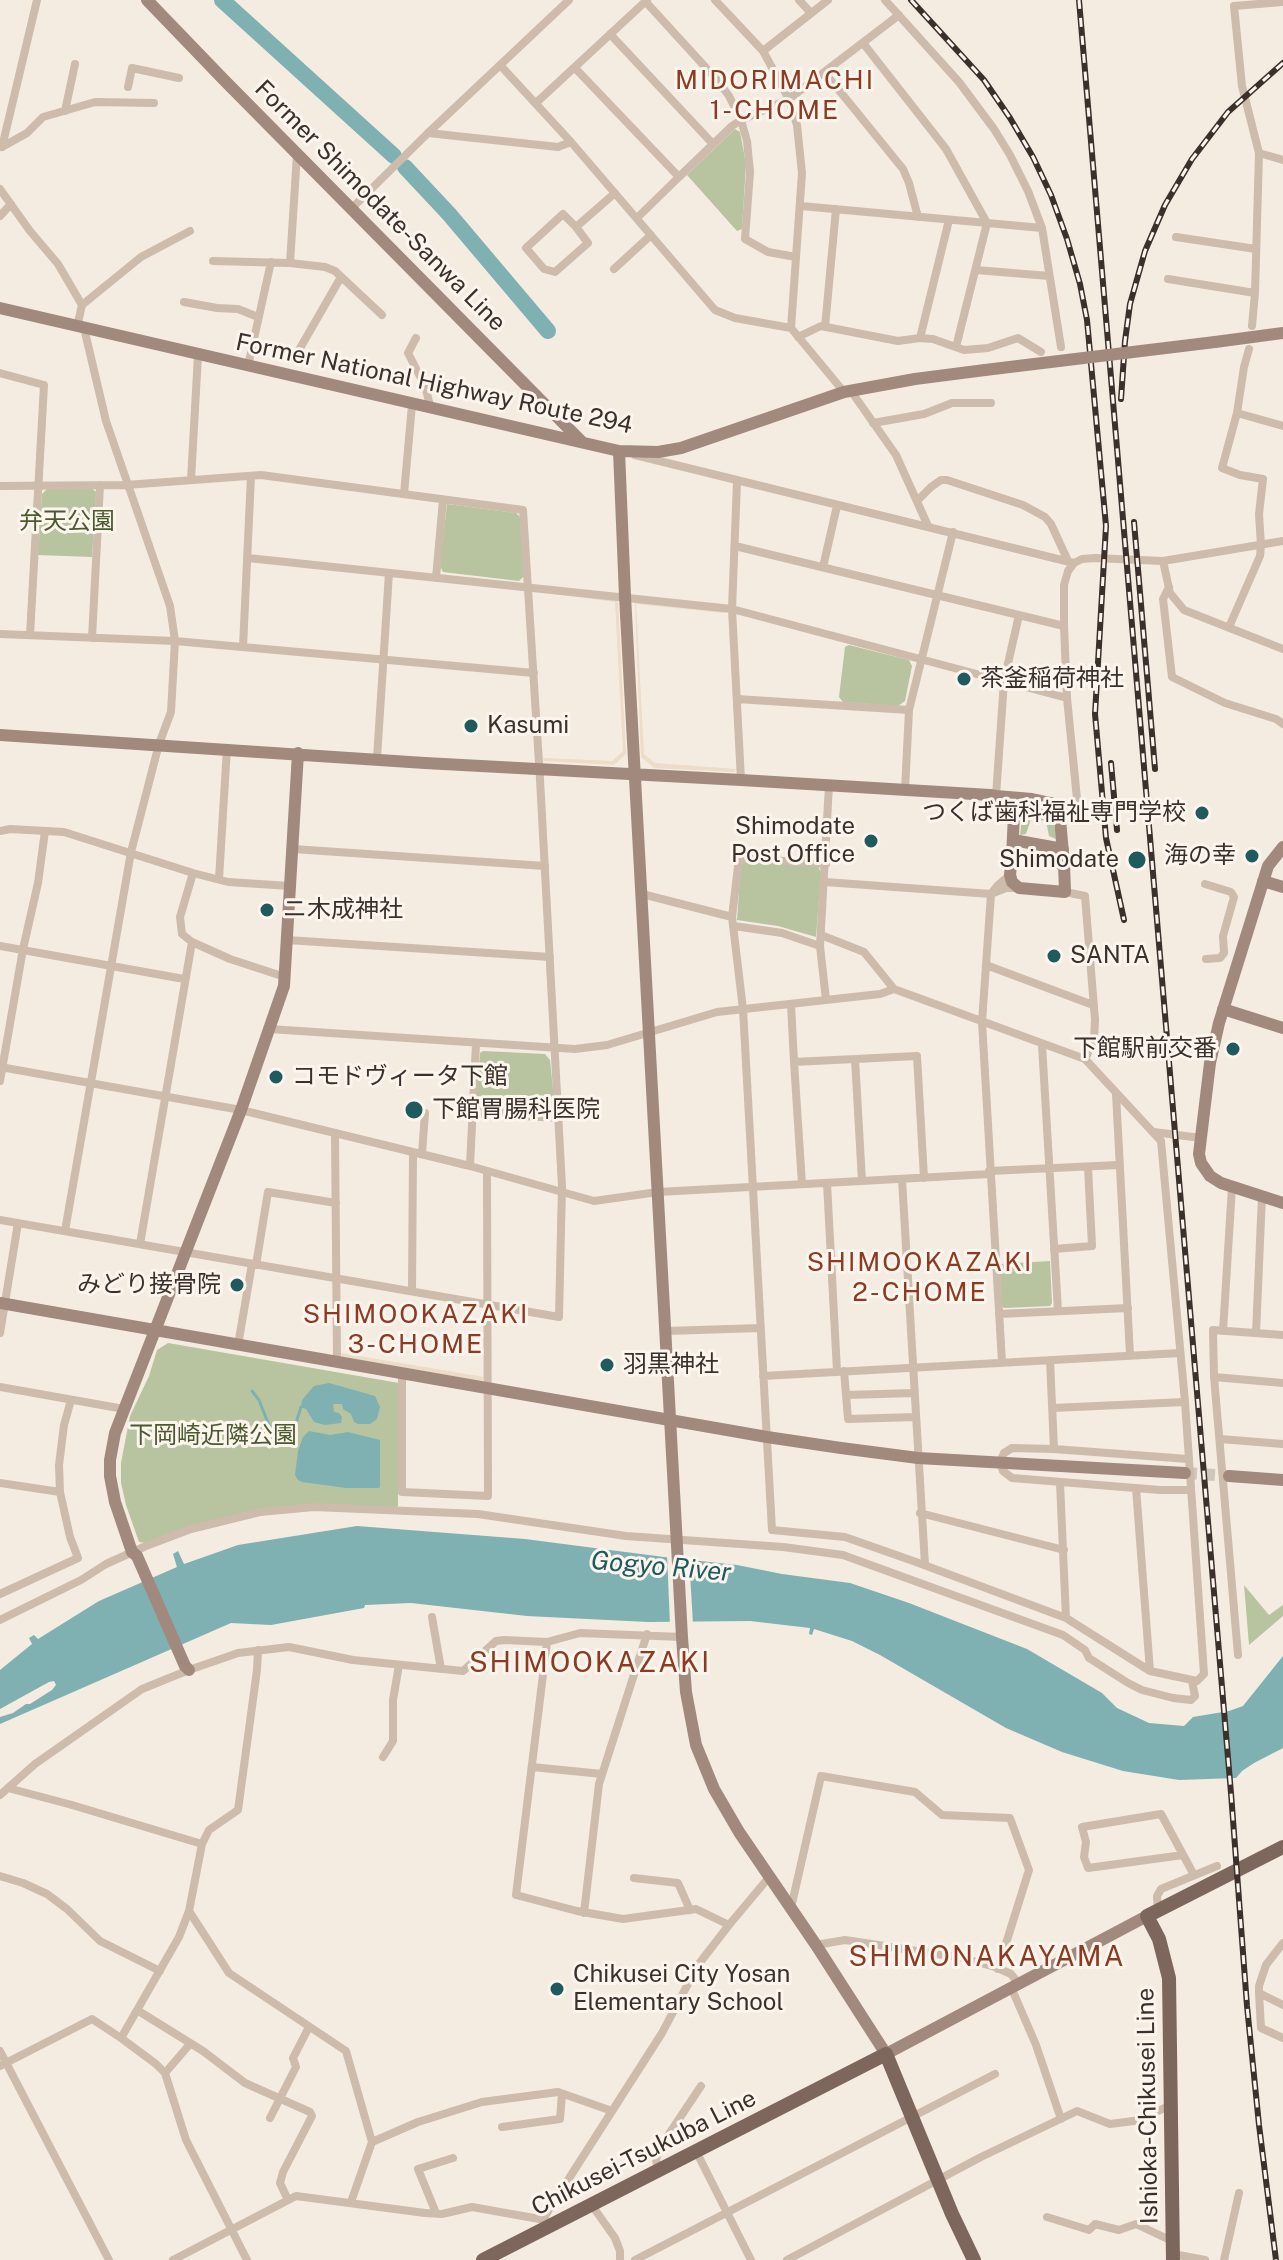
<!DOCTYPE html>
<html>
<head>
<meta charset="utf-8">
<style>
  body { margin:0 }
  canvas { display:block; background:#f4ebe1 }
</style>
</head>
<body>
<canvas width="1283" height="2260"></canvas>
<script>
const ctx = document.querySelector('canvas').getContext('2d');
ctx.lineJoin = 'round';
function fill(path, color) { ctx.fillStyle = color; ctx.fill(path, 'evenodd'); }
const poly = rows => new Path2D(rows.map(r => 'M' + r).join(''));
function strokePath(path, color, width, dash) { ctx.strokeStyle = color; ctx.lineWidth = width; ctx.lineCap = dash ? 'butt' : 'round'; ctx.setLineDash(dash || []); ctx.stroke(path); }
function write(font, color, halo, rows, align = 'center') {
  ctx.font = font + ' "Public Sans","Noto Sans JP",sans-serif'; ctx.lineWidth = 6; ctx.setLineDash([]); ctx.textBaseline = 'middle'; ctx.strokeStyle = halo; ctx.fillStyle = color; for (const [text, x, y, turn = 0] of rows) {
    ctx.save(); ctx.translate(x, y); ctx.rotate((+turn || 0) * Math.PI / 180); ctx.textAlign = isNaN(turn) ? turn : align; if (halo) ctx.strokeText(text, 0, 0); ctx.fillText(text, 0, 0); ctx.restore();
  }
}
const green = poly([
  [735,129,740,132,746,164,742,229,737,231,687,175],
  [89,486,96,492,92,557,38,555,42,494,47,489],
  [447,504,516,513,520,517,524,576,519,581,443,572,440,566],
  [849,645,909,660,912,666,905,701,898,706,843,702,839,697,845,647],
  [1032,805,1043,807,1053,815,1056,839,1049,836,1046,821,1031,819,1026,834,1020,835,1023,810],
  [743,862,818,866,821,873,816,937,778,926,737,920,741,863],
  [483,1051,545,1054,550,1060,555,1109,551,1115,481,1111,476,1105,480,1053],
  [1050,1261,1052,1303,1050,1306,1004,1308,1002,1306,999,1264],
  [168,1343,399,1383,398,1506,393,1509,263,1508,146,1543,139,1542,126,1505,121,1483,121,1463,130,1416,149,1376,157,1350],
  [1244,1585,1269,1615,1283,1605,1283,1616,1249,1645]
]);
const plaza = poly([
  [539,592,614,599,618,602,626,754,614,765,544,761,543,758,612,761,623,751,615,602],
  [635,601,723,611,724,613,636,604,644,754,655,763,736,769,734,772,654,768,641,757],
  [341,1353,484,1377,482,1381,342,1357]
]);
const water = poly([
  [329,1383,375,1396,380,1407,377,1419,370,1424,358,1424,354,1422,351,1414,343,1409,342,1404,333,1404,334,1412,339,1413,342,1417,341,1423,325,1425,314,1422,306,1409,301,1407,302,1400,314,1386],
  [309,1431,330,1435,348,1432,380,1440,380,1486,379,1488,346,1488,302,1482,298,1480,295,1475,298,1451,303,1437],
  [357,1526,525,1539,664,1557,737,1565,782,1574,850,1583,909,1603,1027,1649,1102,1693,1117,1708,1149,1723,1184,1726,1193,1717,1229,1711,1243,1706,1283,1656,1283,1748,1254,1763,1242,1771,1236,1778,1179,1780,1123,1771,1062,1752,1006,1728,880,1655,852,1641,814,1629,812,1635,809,1634,810,1628,750,1621,648,1622,527,1616,411,1603,365,1605,364,1608,271,1625,231,1623,0,1724,0,1717,13,1713,26,1704,30,1704,52,1690,56,1685,54,1681,49,1682,0,1709,0,1670,32,1644,29,1638,34,1635,38,1639,99,1601,177,1567,173,1554,178,1551,184,1564,238,1545]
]);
const pier = poly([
  [667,1554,689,1556,693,1624,670,1625]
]);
const stream = poly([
  [252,1391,259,1400,270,1428],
  [279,1426,287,1429,296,1423,301,1407]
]);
const river = poly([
  [222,0,394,156],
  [405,167,449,214,548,331]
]);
const secondaryTunnel = poly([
  [1185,1473,1229,1476]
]);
const street = poly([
  [715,0,763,51,789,99,797,125,802,173,791,328],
  [799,0,811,13],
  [885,0,959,82,994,129,1010,155,1028,191,1042,228,1061,347],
  [645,1,718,81,729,96,741,120,747,141,750,172,745,239,768,252,796,257],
  [610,34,713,144],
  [863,43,946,149,987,223,956,347],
  [763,51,828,0],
  [500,65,571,142,715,310,735,318,791,328,844,392],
  [575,68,679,177,732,126,741,120,789,99,899,15],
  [825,73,903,169,909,183,918,217],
  [128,87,132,68,179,78],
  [536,103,647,0],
  [65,111,75,64],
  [428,133,558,147,571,142],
  [2,147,27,133,43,117,95,102,154,103],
  [2,147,37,0],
  [1259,153,1283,160],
  [0,189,30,231,58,264,82,305,77,327],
  [801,206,1042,228],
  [351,209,428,133,569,0],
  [0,216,11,204],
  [637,218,679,177],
  [576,227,563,214,526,248,544,269,555,272,588,243,576,227,615,193],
  [1176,237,1256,249],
  [213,261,290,263,297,154],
  [290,263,325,267,335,271,382,315],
  [614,269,651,235],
  [976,270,1049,276],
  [1168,279,1255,293],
  [184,302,217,308,238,309,258,317],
  [82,305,141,257,190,231],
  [1252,326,1255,293,1259,153,1242,86,1234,6,1283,2],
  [825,327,836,209],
  [798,337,821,326,898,341,920,338,933,339,964,350,988,348,1018,338,1041,352],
  [416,338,408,353,425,386,431,409],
  [920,338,949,220],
  [299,350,341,277],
  [248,366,271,262],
  [0,373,44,385,30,635],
  [851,391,896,455,928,526],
  [1237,413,1283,426],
  [873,423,924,414,952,403,991,403],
  [635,455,1074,563,1082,559,1094,558,1163,561,1283,541],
  [191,480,198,355],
  [737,482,732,609,741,780],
  [0,486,126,485,261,475,523,510,540,779,562,1186,559,1317,0,1220],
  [404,494,412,405],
  [918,500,931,487,941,480,947,480,1023,505,1045,517,1051,524,1068,561],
  [735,546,1064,626],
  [248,558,732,609,1067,698],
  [1163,561,1170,593,1184,610,1283,649],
  [823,567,837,506],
  [436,578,443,500],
  [1169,587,1163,599,1172,677,1225,703,1276,719,1283,724],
  [1229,627,1260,556,1261,546,1259,514,1263,479,1240,475,1222,468,1237,413,1244,367,1249,349],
  [0,634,175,641,534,673],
  [92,638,100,485],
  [243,647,251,476],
  [737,699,909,710],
  [377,758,389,573],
  [905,790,909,710,953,532],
  [996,796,1004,681,1019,615],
  [1061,813,1078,809,1067,698,1064,626,1064,585,1068,571,1074,563],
  [0,831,10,829,64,832,193,873,228,882,290,886],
  [293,849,545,866],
  [193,873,180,917,182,934,192,942,230,959,285,977],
  [219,879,227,748],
  [825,882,991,894,1006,888,1018,888],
  [1205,884,1231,892,1234,897,1223,936,1224,953,1220,958,1206,959],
  [1065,892,1085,896,1095,1020,1094,1040,1085,1059],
  [642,894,732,917],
  [734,926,782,933,820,946],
  [821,935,864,952,894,989,1085,1059,1161,1141,1185,1402,1204,1674,1197,1681,1150,1671,1066,1618,916,1562,845,1537,772,1530,743,1009,732,917,739,858,826,864],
  [287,940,550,957],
  [0,946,184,979],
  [986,965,1093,1005],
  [826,1000,820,946,829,785],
  [791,1004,794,1062],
  [269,1029,575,1049,607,1045,717,1012,880,994,894,989],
  [1042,1045,1058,1311],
  [855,1059,862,1181],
  [0,1067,241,1110,470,1166,594,1201,658,1192,990,1174],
  [0,1081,23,949,38,883,45,831],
  [1116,1094,1130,1355],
  [472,1113,558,1118],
  [1154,1132,1201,1138],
  [335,1133,337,1361],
  [422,1154,425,1113],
  [470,1166,476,1044],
  [989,1171,1119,1165],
  [902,1179,925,1565],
  [827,1183,837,1371],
  [802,1184,794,1062,855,1059,917,1056,924,1178],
  [65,1231,131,852,159,744,171,712,175,641,170,606,106,421,84,328],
  [140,1244,192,942],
  [1054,1249,1092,1246,1088,1167],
  [256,1265,268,1192,336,1203],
  [412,1291,413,1152],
  [999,1314,1128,1308],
  [667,1331,760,1328],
  [1223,1331,1232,1187],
  [0,1333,18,1223],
  [1256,1333,1262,1196],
  [238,1345,252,1264],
  [1050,1360,1054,1449],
  [1002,1362,982,1022,991,894,998,885,1010,875],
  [844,1371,846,1395],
  [402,1373,402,1492,488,1496,487,1171],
  [763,1376,1180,1353],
  [1214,1377,1283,1383],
  [0,1387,124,1409],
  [914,1393,846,1395,848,1419,916,1417],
  [1053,1408,1185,1402],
  [1220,1439,1283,1444],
  [1188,1459,1054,1449,1012,1448,1004,1453,1000,1462,1003,1471,1012,1478,1160,1490,1190,1490],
  [0,1483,60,1492],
  [1060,1483,1066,1618],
  [1136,1488,1150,1671],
  [920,1513,1064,1550],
  [0,1594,78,1558,70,1537,60,1492,59,1465,64,1425,71,1400],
  [432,1617,441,1669],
  [0,1620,81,1580,106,1564,146,1546,191,1529,260,1512,314,1507,478,1514,626,1536,783,1547,843,1555,1063,1635,1085,1650,1089,1658,1128,1683,1142,1690,1173,1698,1191,1700,1195,1696,1192,1681],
  [547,1642,516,1895,577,1911,623,1919,696,1909,729,1925],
  [1238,1655,1214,1377,1213,1330,1283,1335],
  [383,1757,393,1741,393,1700,399,1665],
  [532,1767,602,1774],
  [8,1788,72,1805,202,1844],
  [0,1795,35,1764,142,1689,189,1670,238,1653,289,1647,353,1660,463,1671,496,1641,504,1640,547,1642,580,1633,682,1637],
  [1183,1855,1088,1868,1084,1857,1086,1842,1082,1827,1161,1814,1194,1875],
  [0,1876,23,1883,47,1894,67,1909,100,1941,160,1971],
  [634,1878,678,1883,690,1910],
  [791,1908,821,1776,915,1792,942,1815,1010,1818,1029,1870,998,1969],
  [1158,1910,1157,1896,1161,1889,1217,1866],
  [189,1911,229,1973,346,2051,372,2142,351,2202],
  [584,1913,599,1784,647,1634],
  [1283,1943,1266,1965,1259,1986,1259,1993,1261,2028,1283,2038],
  [816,1945,845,1940,963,1958,995,1967,1011,1974,1018,1983],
  [1011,1987,1036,2045,1061,2119],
  [1259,1993,1283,2005],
  [137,2010,203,2051,245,2083,310,2112,312,2116,283,2172,280,2183,288,2200],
  [121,2038,179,1937,189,1911,202,1844,209,1830,238,1810,257,1670,258,1650],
  [0,2051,109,2260],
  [0,2066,92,2019,121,2038,156,2064,165,2073,186,2140,247,2260],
  [165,2073,190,2044],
  [270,2118,296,2067,293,2058,309,2027],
  [502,2127,560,2119,562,2094],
  [372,2142,418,2122,482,2102,558,2092,612,2111],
  [696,2151,751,2260],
  [658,2170,656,2159,661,2146,701,2086],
  [591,2204,615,2238,620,2251,620,2260],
  [436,2213,418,2169,453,2158],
  [1047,2217,1089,2230,1095,2224,1119,2230,1136,2224,1172,2241],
  [543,2219,662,2033,698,1965,729,1925,770,1876],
  [1173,2254,1205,2260],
  [173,2260,296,2196,425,2213,442,2214,472,2207,545,2220],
  [635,2260,995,2074],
  [787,2260,981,2157,1077,2111,1110,2124,1141,2120,1170,2105],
  [1224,2260,1239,2193]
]);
const secondary = poly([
  [147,0,225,81,582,442],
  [0,308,619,451,658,452,681,448,844,392,915,379,985,370],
  [1215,342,1283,333],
  [619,451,625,596,682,1637,686,1692,696,1745,714,1789,739,1832,816,1945,886,2054,1147,1916],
  [0,735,425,763,741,780,990,795,996,796,1032,799,1051,803,1059,808,1064,864,1012,856,1014,815,996,796],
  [1013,840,1063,849],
  [1283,847,1268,866,1219,1023,1210,1063,1199,1154,1201,1163,1210,1176,1221,1183,1283,1203],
  [1012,856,1010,875,1012,882,1019,888,1065,892,1064,864],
  [1263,881,1283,887],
  [1223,1009,1283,1028],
  [0,1303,767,1437,841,1448,918,1458,1185,1473],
  [1229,1476,1283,1480],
  [189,1670,185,1666,137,1556,132,1552,115,1502,110,1476,110,1460,115,1433,241,1110,284,986,298,753]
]);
const primary = poly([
  [483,2260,886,2054,952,2214,974,2260],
  [1173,2260,1169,1978,1159,1939,1147,1916,1283,1847]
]);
const rail = poly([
  [911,0,984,80,1010,118,1033,157,1051,195,1067,239,1080,284,1087,320,1106,526,1095,714,1106,838,1124,920],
  [1079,0,1231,1793,1247,2006,1259,2125,1276,2260],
  [1121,399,1125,341,1130,304,1145,251,1165,205,1192,159,1228,112,1283,63],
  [1134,522,1155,769],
  [1111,763,1117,830]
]);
const secondaryBridge = poly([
  [985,370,1215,342]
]);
const markers = [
  [964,679,8,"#1f5a5e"],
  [471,726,8,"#1f5a5e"],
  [1202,813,8,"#1f5a5e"],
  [871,841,8,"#1f5a5e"],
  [1252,856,8,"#1f5a5e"],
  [1137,860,10,"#1f5a5e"],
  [267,910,8,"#1f5a5e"],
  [1054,956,8,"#1f5a5e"],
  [1233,1049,8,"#1f5a5e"],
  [276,1077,8,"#1f5a5e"],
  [414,1110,10,"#1f5a5e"],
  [237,1285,8,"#1f5a5e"],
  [607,1365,8,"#1f5a5e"],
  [557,1989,8,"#1f5a5e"]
];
const streetNames = [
  ["Former Shimodate-Sanwa Line",380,206,45],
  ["Former National Highway Route 294",434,384,12],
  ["Ishioka-Chikusei Line",1148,2106,-91],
  ["Chikusei-Tsukuba Line",644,2153,-27]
];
const parkNames = [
  ["弁天公園",67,522],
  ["下岡崎近隣公園",213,1436]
];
const poiNames = [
  ["茶釜稲荷神社",980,679],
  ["Kasumi",487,726],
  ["つくば歯科福祉専門学校",1186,813,"right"],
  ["Shimodate",855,827,"right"],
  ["Post Office",855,855,"right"],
  ["海の幸",1236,856,"right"],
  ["Shimodate",1119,860,"right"],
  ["ニ木成神社",283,910],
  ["SANTA",1070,956],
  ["下館駅前交番",1217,1049,"right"],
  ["コモドヴィータ下館",292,1077],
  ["下館胃腸科医院",432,1110],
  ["みどり接骨院",221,1285,"right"],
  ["羽黒神社",623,1365],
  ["Chikusei City Yosan",573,1975],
  ["Elementary School",573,2003]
];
const neighbourhoodNames = [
  ["MIDORIMACHI",775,81],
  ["1-CHOME",775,111],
  ["SHIMOOKAZAKI",920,1263],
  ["2-CHOME",920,1293],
  ["SHIMOOKAZAKI",416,1315],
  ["3-CHOME",416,1345]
];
const waterNames = [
  ["Gogyo River",661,1567,5]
];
const quarterNames = [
  ["SHIMOOKAZAKI",590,1663],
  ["SHIMONAKAYAMA",987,1957]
];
fill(green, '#b8c4a0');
fill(plaza, '#ecdcc8');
fill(water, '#7fb0b2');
fill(pier, '#f4ebe1');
strokePath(stream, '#7fb0b2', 3);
strokePath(river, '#7fb0b2', 16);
strokePath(secondaryTunnel, '#cfc6bd', 12, [12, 6]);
strokePath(street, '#cdbbac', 8);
strokePath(secondary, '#a18a7d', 12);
strokePath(primary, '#7d675c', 14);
strokePath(rail, '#3b302b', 6);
strokePath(rail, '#fbf5ee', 3, [9]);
strokePath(secondaryBridge, '#a18a7d', 12);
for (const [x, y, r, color] of markers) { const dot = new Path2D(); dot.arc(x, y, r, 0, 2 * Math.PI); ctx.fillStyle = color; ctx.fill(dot); strokePath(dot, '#fbf5ee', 3); }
write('24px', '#3b302b', '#fbf5ee', streetNames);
write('24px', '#4a5a2e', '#fbf5ee', parkNames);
write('24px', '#3b302b', '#fbf5ee', poiNames, 'left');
ctx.letterSpacing = '2px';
write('26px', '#8c3b22', '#fbf5ee', neighbourhoodNames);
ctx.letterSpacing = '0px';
write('italic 26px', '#1f5a5e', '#fbf5ee', waterNames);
ctx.letterSpacing = '2px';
write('28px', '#8c3b22', '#fbf5ee', quarterNames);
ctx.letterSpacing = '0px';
</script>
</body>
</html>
